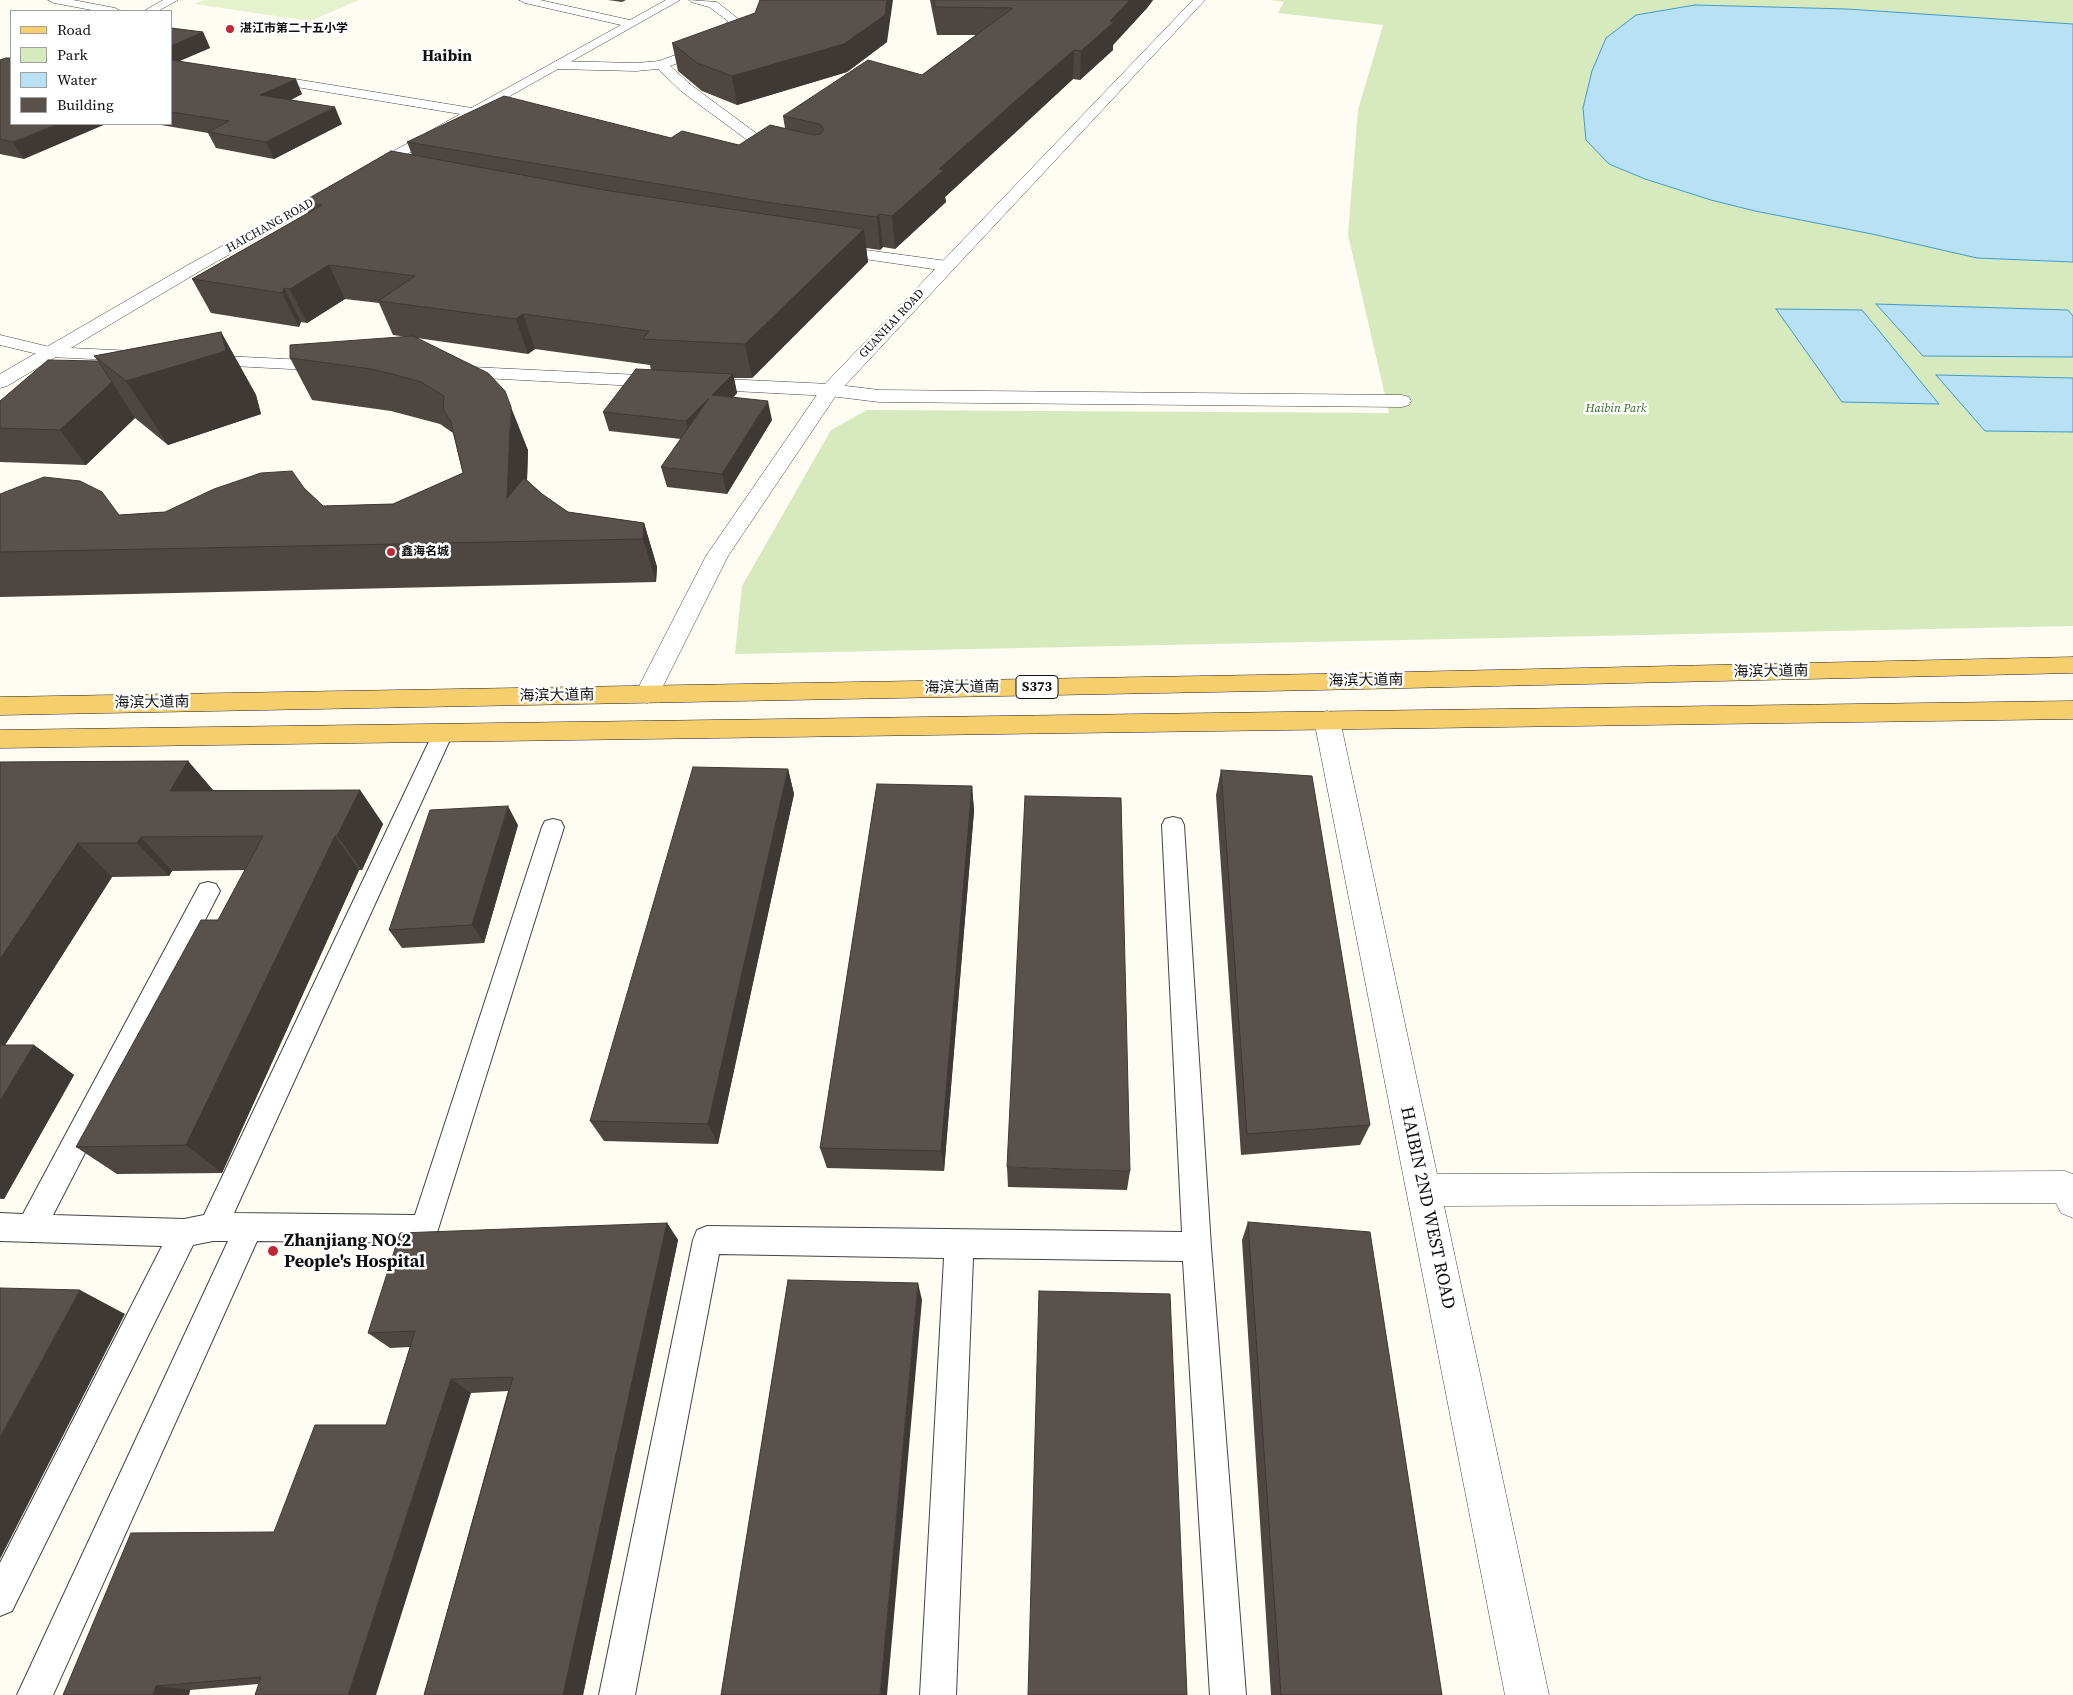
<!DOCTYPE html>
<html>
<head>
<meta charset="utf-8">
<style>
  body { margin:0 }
  #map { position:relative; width:2073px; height:1695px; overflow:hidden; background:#fffcf4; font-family:"Source Serif 4",serif }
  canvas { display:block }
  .legend { position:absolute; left:10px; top:10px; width:162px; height:115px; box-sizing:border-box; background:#fff; border:1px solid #9f9f9f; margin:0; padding:6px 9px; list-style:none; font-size:15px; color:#101010 }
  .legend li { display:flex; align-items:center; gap:10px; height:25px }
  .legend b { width:25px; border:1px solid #9f9f9f }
</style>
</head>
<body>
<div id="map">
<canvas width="2073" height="1695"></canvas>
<ul class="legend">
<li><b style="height:6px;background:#f6ce6c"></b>Road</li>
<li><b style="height:14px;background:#d6eabd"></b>Park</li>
<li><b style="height:14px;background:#b9e1f5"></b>Water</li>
<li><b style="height:14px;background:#59514c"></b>Building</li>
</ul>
</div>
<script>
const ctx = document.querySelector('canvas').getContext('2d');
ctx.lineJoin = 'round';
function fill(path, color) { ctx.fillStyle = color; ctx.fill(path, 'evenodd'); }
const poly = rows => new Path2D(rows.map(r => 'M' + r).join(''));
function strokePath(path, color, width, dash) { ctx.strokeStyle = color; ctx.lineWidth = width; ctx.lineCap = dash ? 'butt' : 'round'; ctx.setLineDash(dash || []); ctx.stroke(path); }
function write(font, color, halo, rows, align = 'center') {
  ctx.font = font + ' "Source Serif 4","Noto Sans SC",serif'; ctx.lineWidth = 5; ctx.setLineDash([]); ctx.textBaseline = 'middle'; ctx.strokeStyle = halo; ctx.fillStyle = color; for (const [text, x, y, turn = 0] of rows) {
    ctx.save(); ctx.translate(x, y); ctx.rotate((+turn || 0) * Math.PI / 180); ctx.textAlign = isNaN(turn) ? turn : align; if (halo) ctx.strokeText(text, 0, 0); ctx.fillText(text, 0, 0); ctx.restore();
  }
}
const green = poly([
  [1270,0,2073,0,2073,24,1847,9,1695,5,1636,15,1609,164,1645,179,1711,200,1755,211,1872,234,1977,258,2073,262,2073,626,735,654,742,586,831,430,867,410,1389,413,1348,235,1358,110,1383,25,1278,13,1284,2]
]);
const pitch = poly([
  [204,0,359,0,310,21,194,4]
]);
const water = poly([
  [1695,5,1847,9,2073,24,2073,262,1977,258,1872,234,1755,211,1711,200,1645,179,1609,164,1586,140,1583,108,1592,71,1606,38,1636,15,1695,5],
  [1876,304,2068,310,2073,316,2073,357,1923,356,1876,304],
  [1776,309,1862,310,1939,404,1842,402,1776,309],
  [1936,375,2073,378,2073,432,1985,431,1936,375]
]);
const service = poly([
  [443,726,450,728,453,733,234,1213,415,1215,542,827,545,821,553,819,561,821,564,827,435,1239,425,1243,257,1241,53,1695,17,1695,228,1241,213,1241,193,1245,12,1611,0,1616,0,1563,162,1246,0,1241,0,1213,23,1214,200,884,208,882,216,884,220,891,53,1215,184,1219,204,1215,433,733,436,728,443,726],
  [1173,817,1181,819,1184,825,1211,1247,1246,1695,1210,1695,1183,1261,973,1258,956,1695,920,1695,944,1258,719,1254,635,1695,599,1695,693,1240,697,1230,707,1226,1182,1232,1162,825,1165,819,1173,817]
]);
const minor = poly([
  [48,0,73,0,115,8,121,11,97,11,54,3,48,0],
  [163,0,178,0,158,11,144,11,163,0],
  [689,0,717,2,741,21,716,49,670,66,691,85,764,139,778,146,791,149,793,152,791,155,786,156,768,152,754,145,681,91,658,69,636,71,556,69,550,65,556,61,636,63,659,61,708,43,728,21,709,7,691,2,689,0],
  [264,74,472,108,479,112,472,116,260,81,258,78,260,75,264,74],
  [829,245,947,261,953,263,955,266,953,269,947,271,823,253,821,250,823,247,829,245],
  [0,335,50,347,134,351,140,352,143,356,140,360,134,361,50,357,0,345,0,335],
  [200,355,329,361,335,362,338,366,335,370,329,371,194,364,191,360,194,356,200,355],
  [450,366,830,384,879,390,1402,395,1409,397,1411,401,1409,405,1402,407,879,402,830,396,444,376,441,372,444,368,450,366],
  [1327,711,1336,714,1340,720,1437,1174,2065,1171,2073,1174,2073,1218,2061,1213,2056,1203,1444,1206,1549,1695,1505,1695,1314,720,1318,714,1327,711]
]);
const tertiary = poly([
  [519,0,540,0,630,20,666,0,680,0,200,271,7,386,0,388,0,374,188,265,621,25,525,3,519,0],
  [1193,0,1205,0,837,394,728,556,656,700,647,703,638,700,635,694,706,556,823,386,1193,0]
]);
const primary = poly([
  [2073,657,2073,673,1317,690,0,715,0,697,1317,674,2073,657],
  [2073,701,2073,719,0,748,0,730,2073,701]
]);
const wall = poly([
  [608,0,626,0,622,2],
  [930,0,1153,0,1147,8,1113,45,1113,50,1080,80,1073,79,1014,134,945,197,946,202,895,249,883,247,880,250,866,248,868,262,752,378,734,378,737,393,733,398,772,420,727,494,667,487,661,467,681,439,609,431,603,412,651,370,650,365,535,349,528,354,417,338,528,450,527,480,542,494,568,512,644,523,657,567,656,582,0,597,0,494,119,515,165,512,304,488,323,506,393,504,463,473,453,433,440,424,391,411,312,400,290,358,407,337,393,335,379,303,345,299,307,323,301,322,299,327,211,313,192,279,308,213,303,202,412,155,407,142,671,138,739,145,785,128,783,116,922,75,976,35,937,35],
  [171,28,203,32,210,48,180,61,302,94,291,100,342,124,274,159,216,148,208,133,155,124,171,124],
  [887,42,847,72,737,105,702,91,678,71,672,43],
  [10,59,24,159,0,154,0,60],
  [221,332,256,395,261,414,168,445,135,418,86,465,0,462,0,401,98,361,94,356],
  [188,761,213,790,360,790,383,824,362,870,359,870,222,1173,117,1174,76,1147,218,920,245,870,172,871,169,876,112,877,5,1045,34,1045,74,1075,4,1199,0,1199,0,762],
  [788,769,794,794,718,1144,604,1141,590,1121],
  [1221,770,1370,1125,1360,1145,1241,1155,1216,795],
  [972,786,974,811,944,1171,827,1168,820,1148],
  [518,825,484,943,402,948,389,930],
  [1007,1167,1130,1171,1127,1190,1008,1187],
  [1248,1222,1442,1695,1271,1695,1242,1240],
  [667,1223,678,1240,583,1695,424,1695,508,1391,471,1393,258,1684,190,1690,189,1695,63,1695,274,1532,386,1425,410,1347,390,1348,368,1333]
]);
const shadedWall = poly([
  [887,0,893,0,887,42,847,72,737,105,732,76],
  [1130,0,1153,0,1147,8,1113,45,1113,50,1080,80,1081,51],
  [203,32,210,48,171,64,171,46],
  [1074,50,1073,79,945,197,946,202,895,249,892,216,939,169],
  [296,79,302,94,268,111,260,95],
  [335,107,342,124,274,159,266,142],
  [57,124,106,124,24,159,13,142],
  [879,214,883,247,880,250,877,217],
  [864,229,868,262,752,378,745,344],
  [329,265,345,299,307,323,290,289],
  [284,288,301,322,299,327,282,293],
  [523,314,535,349,528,354,516,319],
  [221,332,256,395,261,414,168,445,126,381],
  [733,374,737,393,716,414,712,395],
  [112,382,135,418,86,465,60,430],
  [709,398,691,440,686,421],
  [768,401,772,420,727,494,722,474],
  [511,407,528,450,525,541,507,498],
  [644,523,657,567,656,582,643,539],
  [188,761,217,795,170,791],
  [788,769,794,794,718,1144,708,1124],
  [972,786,974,811,944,1171,941,1151],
  [360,790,383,824,362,870,337,836],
  [508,806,518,825,484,943,472,925],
  [335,836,359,870,222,1173,186,1145],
  [141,837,172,871,169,876,137,843],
  [78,843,112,877,0,1053,0,959],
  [34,1045,74,1075,4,1199,0,1196,0,1101],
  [667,1223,678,1240,583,1695,563,1695],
  [918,1283,922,1300,887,1695,880,1695],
  [80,1290,125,1314,0,1559,0,1437],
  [451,1379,471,1393,376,1695,348,1695],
  [156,1686,190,1690,189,1695,153,1695]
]);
const building = poly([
  [760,0,887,0,885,15,844,44,732,76,697,63,672,43,755,13,760,0],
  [934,0,1130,0,1110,21,1114,22,1081,51,1074,50,1013,103,939,169,944,170,892,216,879,214,877,217,772,203,407,142,504,96,671,138,682,131,739,145,770,125,814,135,820,134,824,130,820,124,783,116,868,60,922,75,1013,8,935,7,934,0],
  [171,28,203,32,171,46,171,28],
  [6,58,11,58,11,124,57,124,13,142,0,139,0,60,6,58],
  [171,60,296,79,260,95,335,107,266,142,208,132,229,121,171,112,171,60],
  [391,151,610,191,864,229,745,344,643,339,649,331,523,314,516,319,378,301,415,276,329,265,290,289,284,288,282,293,192,279,322,205,303,202,391,151],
  [221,332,226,351,126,381,94,356,221,332],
  [413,336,488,373,505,391,511,407,507,498,524,478,542,494,568,512,644,523,643,539,0,552,0,494,44,477,80,481,102,492,119,515,165,512,214,489,261,473,292,471,304,488,323,506,393,504,463,473,451,422,443,409,444,396,421,382,392,374,371,369,290,358,290,345,413,336],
  [48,360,98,361,112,382,60,430,0,428,0,401,48,360],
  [636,369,733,374,712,395,768,401,722,474,661,467,709,398,686,421,603,412,636,369],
  [188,761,170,791,360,790,337,836,335,836,186,1145,76,1147,201,920,218,920,263,836,141,837,137,843,78,843,0,959,0,762,188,761],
  [693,767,788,769,708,1124,590,1121,693,767],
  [1221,770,1312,776,1370,1125,1247,1134,1221,770],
  [877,784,972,786,941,1151,820,1148,877,784],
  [1025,796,1121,798,1130,1171,1007,1167,1025,796],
  [508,806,472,925,389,930,430,810,508,806],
  [0,1045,34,1045,0,1101,0,1045],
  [1248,1222,1370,1232,1442,1695,1281,1695,1248,1222],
  [667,1223,563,1695,424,1695,513,1377,451,1379,348,1695,255,1695,261,1677,156,1686,153,1695,63,1695,131,1533,274,1532,315,1425,386,1425,415,1331,368,1333,400,1233,667,1223],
  [788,1280,918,1283,880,1695,721,1695,788,1280],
  [0,1288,80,1290,0,1437,0,1288],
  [1039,1291,1170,1294,1187,1695,1028,1695,1039,1291]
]);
const markers = [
  [230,29,5,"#bf2937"],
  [391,552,5,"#bf2937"],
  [273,1251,6,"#bf2937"]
];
const farPoinames = [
  ["湛江市第二十五小学",240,29],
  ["鑫海名城",401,552]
];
const farStreetnames = [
  ["HAICHANG ROAD",270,226,-29],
  ["GUANHAI ROAD",892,324,-47]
];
const farParknames = [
  ["Haibin Park",1616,409]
];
const shields = [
  [1037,687,42]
];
const shieldNames = [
  ["S373",1037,687]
];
const streetNames = [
  ["海滨大道南",1771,672,-1],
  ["海滨大道南",1366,681,-1],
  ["海滨大道南",962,688,-1],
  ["海滨大道南",557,696,-1],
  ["海滨大道南",152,703,-1]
];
const farDistrictnames = [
  ["Haibin",447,57]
];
const nearStreetnames = [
  ["HAIBIN 2ND WEST ROAD",1427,1208,78]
];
const nearPoinames = [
  ["Zhanjiang NO.2",284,1241],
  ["People's Hospital",284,1262]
];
fill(green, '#d6eabd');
fill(pitch, '#e6f1ce');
fill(water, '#b9e1f5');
strokePath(water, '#419acc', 1);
strokePath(service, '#434343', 2);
strokePath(minor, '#434343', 1);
strokePath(tertiary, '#434343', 1);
strokePath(primary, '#212121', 1);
fill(service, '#fff');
fill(minor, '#fff');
fill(tertiary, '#fff');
fill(primary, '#f6ce6c');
fill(wall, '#4d4641');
fill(shadedWall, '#3e3935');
fill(building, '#59514c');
strokePath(building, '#3e3935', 1);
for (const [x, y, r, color] of markers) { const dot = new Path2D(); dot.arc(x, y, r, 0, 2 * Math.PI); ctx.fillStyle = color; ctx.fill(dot); strokePath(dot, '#fff', 2); }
write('bold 12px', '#101010', '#fff', farPoinames, 'left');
write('12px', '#101010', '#fff', farStreetnames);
write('italic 12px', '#326820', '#fff', farParknames);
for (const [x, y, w] of shields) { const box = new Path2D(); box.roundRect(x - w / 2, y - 11.5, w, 23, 4); ctx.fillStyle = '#fff'; ctx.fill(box); strokePath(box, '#101010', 1); }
write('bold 14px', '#101010', null, shieldNames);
write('15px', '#101010', '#fff', streetNames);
write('bold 16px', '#101010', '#fff', farDistrictnames);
write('18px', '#101010', '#fff', nearStreetnames);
write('bold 18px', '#101010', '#fff', nearPoinames, 'left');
</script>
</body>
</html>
